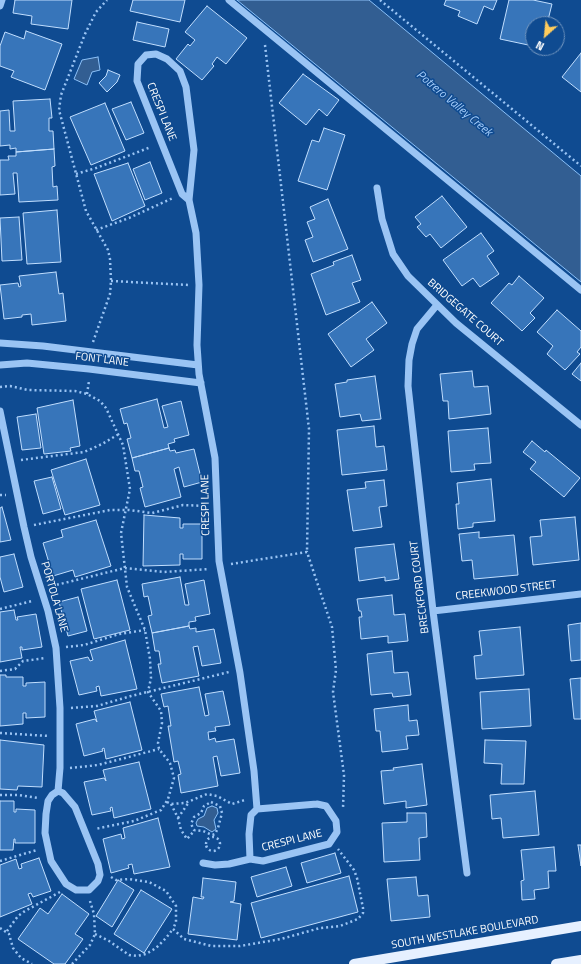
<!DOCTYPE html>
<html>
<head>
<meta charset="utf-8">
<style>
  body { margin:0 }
  #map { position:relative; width:581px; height:964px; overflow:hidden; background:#0f4b91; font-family:"Titillium Web",sans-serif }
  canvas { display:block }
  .north { position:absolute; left:525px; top:16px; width:40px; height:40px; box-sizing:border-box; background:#0f4b91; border:1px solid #6f93bd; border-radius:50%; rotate:207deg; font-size:11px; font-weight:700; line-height:16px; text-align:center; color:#fff }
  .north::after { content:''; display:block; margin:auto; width:14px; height:18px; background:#ffcc5c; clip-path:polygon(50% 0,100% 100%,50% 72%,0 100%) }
</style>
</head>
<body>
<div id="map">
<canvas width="581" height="964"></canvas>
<div class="north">N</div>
</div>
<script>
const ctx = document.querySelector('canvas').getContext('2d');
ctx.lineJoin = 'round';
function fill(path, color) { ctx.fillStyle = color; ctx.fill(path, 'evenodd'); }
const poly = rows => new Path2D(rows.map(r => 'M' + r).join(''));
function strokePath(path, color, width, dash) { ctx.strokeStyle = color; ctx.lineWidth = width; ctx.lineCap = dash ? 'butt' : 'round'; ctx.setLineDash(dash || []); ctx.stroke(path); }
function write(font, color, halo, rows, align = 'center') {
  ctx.font = font + ' "Titillium Web",sans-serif'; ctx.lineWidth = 3; ctx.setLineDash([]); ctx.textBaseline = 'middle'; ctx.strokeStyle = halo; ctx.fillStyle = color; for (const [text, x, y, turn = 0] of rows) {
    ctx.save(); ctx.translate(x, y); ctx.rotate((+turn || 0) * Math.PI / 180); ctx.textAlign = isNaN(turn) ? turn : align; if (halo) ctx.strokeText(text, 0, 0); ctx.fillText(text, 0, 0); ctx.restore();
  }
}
const water = poly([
  [237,0,369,0,581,176,581,282,237,0],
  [98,57,100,70,92,72,87,85,74,79,82,60,98,57],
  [212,806,217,808,218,813,214,820,216,829,212,832,204,827,197,826,196,823,198,819,204,816,207,808,212,806]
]);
const building = poly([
  [15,0,72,0,68,29,31,24,32,16,13,13,15,0],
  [133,0,185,0,180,22,130,11,133,0],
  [446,0,497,0,493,10,484,6,477,24,458,16,460,11,444,5,446,0],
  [509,0,533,0,552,4,547,24,533,24,533,46,500,39,509,0],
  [207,6,247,38,226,64,217,57,212,64,214,66,202,80,176,59,188,44,190,46,195,40,185,32,207,6],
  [137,22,169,29,165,47,133,40,137,22],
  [26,31,62,44,45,90,11,77,14,71,0,66,0,46,5,32,24,39,26,31],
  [581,53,581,92,562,77,581,53],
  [108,70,120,75,117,82,107,92,99,83,106,76,108,70],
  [303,74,339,100,327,116,319,109,306,125,279,103,303,74],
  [50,99,52,118,49,118,49,131,53,131,54,149,16,152,16,148,10,149,10,145,0,146,0,111,9,110,10,131,15,131,13,101,50,99],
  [131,102,144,133,126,140,112,109,131,102],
  [105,103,125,151,91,165,70,117,105,103],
  [324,128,345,135,327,190,298,181,312,140,319,142,324,128],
  [54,149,55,166,52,167,53,187,57,186,58,200,19,202,17,173,13,173,15,194,0,195,0,160,9,160,8,156,16,156,16,152,54,149],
  [150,162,162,193,145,200,133,169,150,162],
  [128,163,145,206,112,221,94,174,128,163],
  [442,196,467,227,441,248,430,234,426,237,417,227,421,224,415,217,442,196],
  [328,199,348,249,313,262,305,240,313,237,307,222,315,219,310,207,328,199],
  [57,210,61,262,27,264,23,213,57,210],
  [19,217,22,260,2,261,0,218,19,217],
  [481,233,494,251,487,256,499,274,480,287,473,278,462,286,443,260,481,233],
  [352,255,361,280,352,283,360,302,326,315,311,274,334,265,333,262,352,255],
  [56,272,59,294,63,293,66,321,32,325,31,314,22,315,22,317,4,319,0,285,18,283,19,287,21,286,19,276,56,272],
  [519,276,544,298,530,313,535,318,522,331,491,303,509,283,512,285,519,276],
  [372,302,387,323,366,339,374,350,351,367,328,334,372,302],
  [557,310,581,331,581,347,577,352,580,354,565,370,547,354,553,346,537,332,557,310],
  [581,363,581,381,572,374,581,363],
  [472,371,474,387,488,386,491,414,449,419,448,401,443,401,440,374,472,371],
  [375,376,381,419,362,421,360,414,340,417,335,384,347,382,347,380,375,376],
  [157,399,164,428,168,427,162,406,181,401,189,435,174,439,175,442,168,444,169,448,132,458,127,439,131,438,127,423,124,424,120,409,157,399],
  [73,400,80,446,70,448,71,451,44,454,37,408,73,400],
  [36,414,41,448,22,450,17,417,36,414],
  [374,426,376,447,384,446,387,470,342,475,337,430,374,426],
  [488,428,491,463,474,464,475,470,451,472,448,431,488,428],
  [532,441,545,452,546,450,580,478,564,497,530,469,536,462,523,452,532,441],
  [169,448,170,451,175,450,176,453,194,449,202,482,184,487,179,467,174,469,181,497,145,507,140,488,143,487,139,471,135,471,132,458,169,448],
  [86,459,100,505,65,515,51,470,86,459],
  [52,477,61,509,43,514,34,481,52,477],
  [491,479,495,521,473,523,473,527,458,529,456,504,459,504,457,483,491,479],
  [384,480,387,506,379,507,382,527,353,531,347,490,366,488,365,482,384,480],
  [2,507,11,540,0,542,0,508,2,507],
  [144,515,180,518,180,528,183,528,183,524,202,524,202,559,183,559,183,554,180,554,180,565,143,566,144,515],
  [575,517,579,560,533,565,530,537,542,536,540,520,575,517],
  [96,520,111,566,75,577,73,570,53,576,43,543,63,537,61,530,96,520],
  [479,532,479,538,514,535,518,575,474,579,472,560,462,561,459,534,479,532],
  [394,544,399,579,385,581,385,577,359,581,355,548,394,544],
  [14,554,23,587,4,592,0,577,0,557,14,554],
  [180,577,185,605,189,605,185,584,204,580,210,614,195,617,196,621,189,622,189,626,152,633,148,616,152,615,148,596,144,597,142,584,180,577],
  [117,580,130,630,94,639,81,589,117,580],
  [392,595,394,615,405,614,408,641,388,643,388,636,361,639,359,617,362,617,361,611,359,611,357,599,392,595],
  [78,597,87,631,68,636,59,602,78,597],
  [14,610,16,620,18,620,17,617,36,614,42,647,22,650,22,647,20,647,22,658,0,662,0,612,14,610],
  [581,623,581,660,571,661,568,625,581,623],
  [189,626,190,629,196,628,196,632,214,629,221,663,202,666,198,646,193,647,199,676,162,683,158,664,161,664,159,651,155,651,152,633,189,626],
  [520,627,524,675,476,679,474,656,482,655,479,631,520,627],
  [125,640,137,689,101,696,99,686,96,687,97,691,79,695,70,661,88,657,90,661,93,660,90,650,125,640],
  [392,651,394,673,408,672,411,695,393,697,392,693,371,695,367,654,392,651],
  [0,675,6,675,6,677,23,677,23,686,26,686,26,683,45,682,45,717,26,718,26,713,23,713,23,724,0,726,0,675],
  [581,678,581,719,574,719,570,679,581,678],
  [199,687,205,716,209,715,205,694,223,691,230,725,215,727,216,731,208,732,209,740,215,738,216,742,234,739,240,773,221,776,217,756,213,757,218,786,181,793,178,775,181,774,178,761,174,762,168,726,171,726,168,706,164,707,161,694,199,687],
  [529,689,531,726,482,729,480,692,529,689],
  [130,702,142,750,106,759,104,748,102,749,103,751,84,756,76,724,95,719,97,722,94,711,130,702],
  [408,705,409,721,417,720,419,735,406,736,408,749,382,752,380,731,376,731,374,709,408,705],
  [0,740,44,745,42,787,18,786,17,790,0,789,0,740],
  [485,740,526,741,524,784,501,784,502,764,484,763,485,740],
  [139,762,151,809,114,818,112,807,110,808,111,811,92,815,84,782,104,778,106,781,103,770,139,762],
  [422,764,427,805,406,808,406,801,384,804,381,771,394,770,393,768,422,764],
  [535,791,539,835,503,838,501,818,492,819,490,795,535,791],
  [0,801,14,801,14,812,16,812,16,809,35,810,35,843,15,843,15,839,14,839,13,850,0,850,0,801],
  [407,813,426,813,427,837,419,838,420,860,384,862,382,823,407,822,407,813],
  [158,818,170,867,134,874,132,864,128,865,129,868,111,873,103,839,121,834,122,839,125,838,123,828,158,818],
  [578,845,581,845,581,866,578,845],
  [554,847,556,871,548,871,549,888,534,890,535,899,522,900,521,881,524,880,521,850,554,847],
  [335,853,341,873,307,883,301,863,335,853],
  [39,858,51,891,33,897,31,893,28,894,32,904,0,917,0,865,16,859,19,869,22,868,21,864,39,858],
  [286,867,292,886,257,897,251,877,286,867],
  [349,876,358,912,261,938,251,903,349,876],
  [416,877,418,896,428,895,430,917,391,921,387,879,416,877],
  [203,878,236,882,234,901,230,902,241,904,237,940,188,934,193,897,203,899,204,897,201,897,203,878],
  [118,880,134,890,112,927,96,916,118,880],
  [141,890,172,909,144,953,114,934,141,890],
  [62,894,89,914,75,934,83,939,65,964,54,964,18,939,40,908,48,914,62,894]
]);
const path = poly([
  [380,0,581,166],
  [265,45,309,429,307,552],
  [76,174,96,168,151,147],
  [96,230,129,218,173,198],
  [111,281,189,285],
  [93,342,110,294,111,281,110,259,108,250,86,211,59,110,61,95,85,34,96,12,107,0],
  [0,387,10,386,28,390,75,391,87,394,100,401,106,408,123,445,130,489,121,533,127,587,145,630,150,659,151,678,148,692,161,711,162,723,158,743,159,749,170,763,174,778,168,799,161,810,134,821,95,829],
  [87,394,89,381],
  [21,460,84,452,102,444,119,434],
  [0,495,6,495],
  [34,525,110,510,129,510,152,513,183,505,206,506],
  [231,564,307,552,332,627,336,670,333,692,344,775,343,809],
  [52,586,125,568,164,572,209,569],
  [0,609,32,601],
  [66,647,84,645,119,634,145,630],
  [0,671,15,669,23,661,46,658],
  [71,708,97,706,131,696,229,672],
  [0,733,49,736],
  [70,768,98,765,159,749],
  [0,795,18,795,38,798],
  [167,802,171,804,185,803,207,794,217,796,232,804,245,800],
  [211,802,220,806,222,813,218,828,215,834,212,835,203,831,194,830,191,824,194,817,201,813,204,806,211,802],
  [171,804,178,818,181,830,187,839,195,830],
  [178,818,189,802],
  '206 844a7 7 0 1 1 14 0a7 7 0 1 1-14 0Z',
  [0,861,37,850],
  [111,877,116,880,129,879,149,882,166,891,176,906,176,922,173,929,184,939,211,946,240,946,281,939,320,928,340,926,358,919,363,913,363,908,357,878,354,870,338,849],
  [0,928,9,934,13,948,21,958,32,964],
  [7,931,18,916,25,911,60,892],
  [95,934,109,941,129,955,137,956,146,954,156,948,166,938,173,929],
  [72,964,90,945,95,934,94,914,90,901]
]);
const minor = poly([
  [229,0,581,290],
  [0,6,2,0],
  [377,188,382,219,393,254,408,276,456,323,581,425],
  [189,200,182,194,137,81,138,64,146,55,156,54,167,59,180,71,186,87,194,150,189,200,196,233,199,285,197,345,199,374,215,458,219,561,240,673,254,771,257,809],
  [437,305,417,329,412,344,409,360,408,386,433,611,467,873],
  [0,343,43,346,198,365],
  [0,365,27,363,89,369,201,383],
  [0,411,24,527,31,557,48,611,56,648,60,708,60,768,58,791],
  [433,611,581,594],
  [58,791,63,793,75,807,98,864,100,875,98,881,89,890,76,890,66,884,51,861,45,833,46,814,48,801,52,795,58,791],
  [317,804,326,806,336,821,337,832,329,844,263,861,250,859,249,834,251,815,257,809,317,804],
  [203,863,215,865,229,864,250,859]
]);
const major = poly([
  [354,964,581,926],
  [556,964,581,960]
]);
const streetNames = [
  ["CRESPI LANE",161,112,68],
  ["BRIDGEGATE COURT",465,313,41],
  ["FONT LANE",102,360,7],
  ["CRESPI LANE",206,505,-91],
  ["BRECKFORD COURT",420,587,-97],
  ["CREEKWOOD STREET",506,591,-7],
  ["PORTOLA LANE",54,597,74],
  ["CRESPI LANE",292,841,-14],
  ["SOUTH WESTLAKE BOULEVARD",465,933,-10]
];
const waterNames = [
  ["Potrero Valley Creek",454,104,40]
];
fill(water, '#325e92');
strokePath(water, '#8bc0f7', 1);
fill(building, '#3775ba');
strokePath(building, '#c1defe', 1);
strokePath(path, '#9ac4f4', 2.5, [2, 3]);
strokePath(minor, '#9ac4f4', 7);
strokePath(major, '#e6f0ff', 10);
write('11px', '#fff', '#0f4b91', streetNames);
write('italic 12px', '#a6cefb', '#0f4b91', waterNames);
</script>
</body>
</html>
